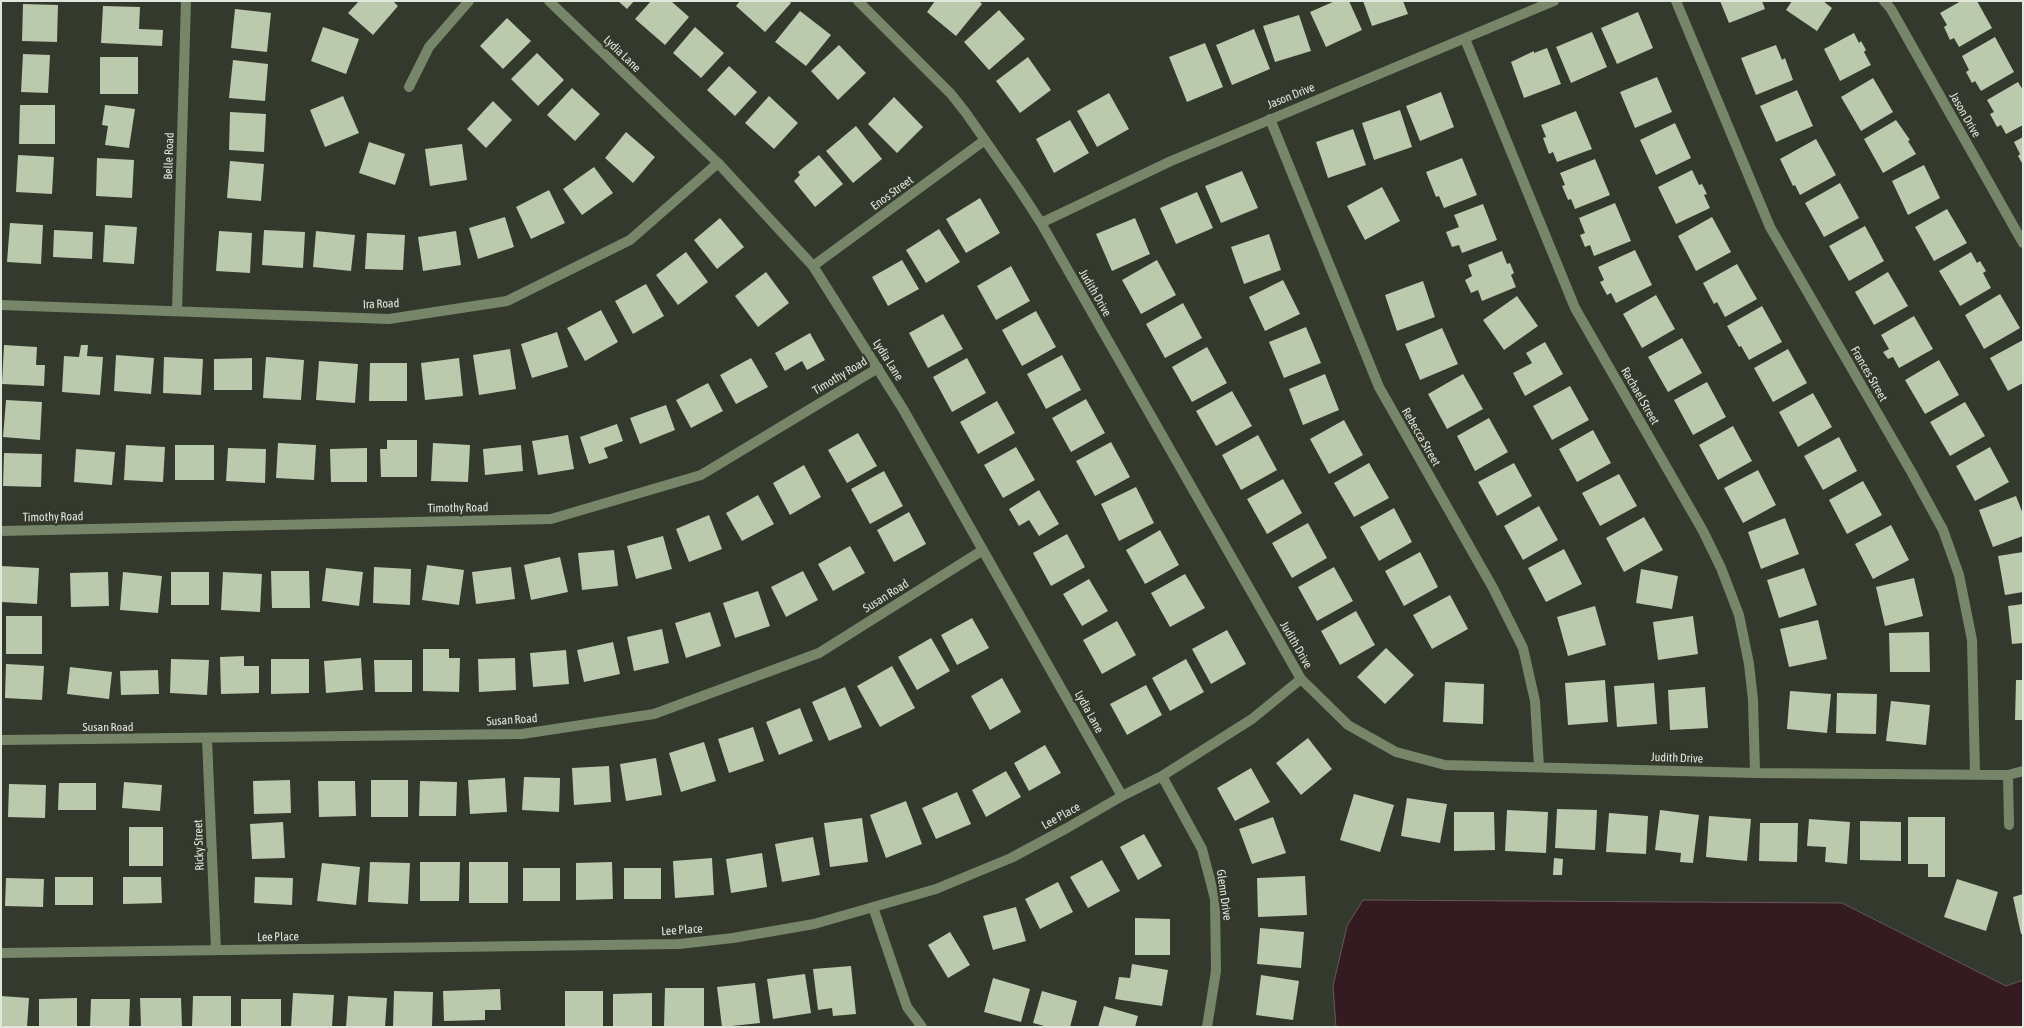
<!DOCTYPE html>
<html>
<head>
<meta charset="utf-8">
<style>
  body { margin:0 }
  #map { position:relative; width:2024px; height:1028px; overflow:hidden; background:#33392c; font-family:"Asap Condensed",sans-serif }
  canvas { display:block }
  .frame { position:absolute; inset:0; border:2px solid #e1e6dd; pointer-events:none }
</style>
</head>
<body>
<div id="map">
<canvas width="2024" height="1028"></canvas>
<div class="frame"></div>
</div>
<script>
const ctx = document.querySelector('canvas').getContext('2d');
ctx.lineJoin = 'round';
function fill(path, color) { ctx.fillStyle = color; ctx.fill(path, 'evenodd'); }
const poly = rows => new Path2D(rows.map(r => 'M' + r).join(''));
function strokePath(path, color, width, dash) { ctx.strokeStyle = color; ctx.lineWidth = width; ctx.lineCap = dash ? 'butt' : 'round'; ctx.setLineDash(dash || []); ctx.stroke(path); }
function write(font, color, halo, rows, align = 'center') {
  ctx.font = font + ' "Asap Condensed",sans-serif'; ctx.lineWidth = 5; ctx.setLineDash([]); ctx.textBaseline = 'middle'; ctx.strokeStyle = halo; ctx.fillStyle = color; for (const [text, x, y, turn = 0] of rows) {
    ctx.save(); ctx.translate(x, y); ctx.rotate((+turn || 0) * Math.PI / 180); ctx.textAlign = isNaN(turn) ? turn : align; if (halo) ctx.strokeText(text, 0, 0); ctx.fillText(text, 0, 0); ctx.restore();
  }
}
const water = poly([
  [1363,900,1842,903,2006,986,2023,980,2023,1027,1336,1027,1333,986,1347,926,1363,900]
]);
const building = poly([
  [359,1,393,1,398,6,373,35,348,13],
  [618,1,634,1,627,9],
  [651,1,671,1,689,17,665,45,635,19],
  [740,1,789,1,791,3,765,32,736,6],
  [935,1,979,1,982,4,956,36,927,12],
  [1335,1,1349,1,1362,30,1326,47,1310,12],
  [1363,1,1403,1,1408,14,1372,26],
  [1720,1,1762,1,1765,9,1729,23],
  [1792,1,1823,1,1832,8,1817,31,1786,10],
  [1961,1,1977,1,1992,28,1959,47,1954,38,1950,40,1944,27,1947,25,1940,13],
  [23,4,58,5,57,42,22,41],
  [103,6,140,7,139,29,163,30,162,46,101,43],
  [235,9,271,13,267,52,231,48],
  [999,10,1025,39,989,70,964,42],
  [800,11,831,35,806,66,775,42],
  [1638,12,1653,48,1617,64,1601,28],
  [1299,15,1311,51,1275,62,1263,26],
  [507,18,531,41,503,69,480,46],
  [323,27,359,39,346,74,311,61],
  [695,27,724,53,701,78,673,53],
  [1254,29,1270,69,1232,85,1216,45],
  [1592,32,1607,67,1571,83,1556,47],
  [1854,33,1859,43,1861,41,1866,50,1864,52,1871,65,1840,81,1824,49],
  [1995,37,2014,72,1981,91,1975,81,1972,83,1966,72,1969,70,1962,56],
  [1205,43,1223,87,1187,102,1169,57],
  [839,45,866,73,838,100,811,71],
  [1776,45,1782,60,1785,58,1793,80,1756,95,1741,58],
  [1547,48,1561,84,1524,98,1511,62,1534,51,1534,53],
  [537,53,564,80,538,106,511,79],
  [23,54,50,55,48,93,21,92],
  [100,57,138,57,138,94,100,94],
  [1028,57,1051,90,1020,113,996,81],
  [233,60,268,64,265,101,229,98],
  [729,66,757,92,735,116,707,90],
  [1657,77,1672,112,1635,128,1620,92],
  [1873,78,1893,112,1861,131,1841,97],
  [2018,82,2023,90,2023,125,2006,134,2001,125,1997,127,1990,114,1994,112,1987,100],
  [572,88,600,114,575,141,547,115],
  [1797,90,1813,126,1776,142,1760,106],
  [1441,92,1454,127,1420,141,1406,106],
  [1109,93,1129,129,1097,147,1077,111],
  [343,96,359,133,325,147,310,110],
  [769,96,798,123,774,149,745,123],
  [894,97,923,127,897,153,868,124],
  [493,101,512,120,486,148,467,129],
  [20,105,55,105,55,144,19,144],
  [105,105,135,109,129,148,105,145,108,126,102,125],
  [1400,110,1412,147,1374,160,1362,123],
  [1576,111,1592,149,1557,162,1553,152,1549,154,1543,138,1546,137,1541,125],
  [230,112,266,114,264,152,229,150],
  [1070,120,1089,153,1054,173,1036,139],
  [1896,120,1910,140,1908,141,1916,154,1883,173,1864,139],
  [1675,123,1691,158,1656,175,1640,140],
  [856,126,882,159,853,183,826,151],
  [1353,129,1366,165,1328,178,1316,142],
  [626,132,655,157,633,183,605,158],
  [2023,137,2023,165,2018,156,2020,154,2014,142],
  [1816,139,1836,175,1800,195,1795,185,1793,186,1780,159],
  [369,142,405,154,395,185,359,173],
  [462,144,467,180,430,186,425,149],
  [18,155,54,157,52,194,16,192],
  [819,155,843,184,815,207,794,181,800,175,798,172],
  [97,158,134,160,132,198,96,196],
  [1462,158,1477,195,1444,208,1439,196,1436,197,1426,172],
  [1595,159,1610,195,1575,209,1571,199,1568,200,1562,186,1565,185,1560,173],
  [230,161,264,164,261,201,227,198],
  [1924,165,1940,198,1908,215,1892,181],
  [594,167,613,193,582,215,563,189],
  [1692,170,1699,185,1702,184,1707,194,1704,195,1710,208,1676,224,1658,187],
  [1242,171,1258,208,1221,223,1205,186],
  [1840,183,1859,218,1824,237,1805,203],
  [1382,187,1400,221,1365,240,1347,206],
  [549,190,565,223,531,239,516,207],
  [1197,192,1213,228,1176,244,1160,208],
  [980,198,1000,233,966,253,946,219],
  [1615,203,1631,241,1594,256,1590,245,1585,247,1580,235,1585,233,1579,218],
  [1483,204,1497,240,1462,253,1459,245,1452,247,1446,232,1459,227,1454,215],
  [1947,209,1967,243,1934,261,1915,227],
  [505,217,514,247,478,259,469,228],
  [1712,217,1731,252,1696,271,1678,236],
  [720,218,744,247,717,269,694,240],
  [1135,218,1150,254,1112,271,1096,234],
  [10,223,43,225,41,264,7,262],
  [105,225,137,227,134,264,103,262],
  [1865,226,1884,261,1849,281,1829,246],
  [939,229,960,262,926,283,906,250],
  [54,230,93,232,92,259,53,257],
  [264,230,305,232,303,268,262,265],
  [219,231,252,233,250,273,216,271],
  [316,231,355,235,351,271,313,267],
  [456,231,461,265,423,271,418,237],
  [367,233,405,235,403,270,365,269],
  [1269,234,1281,270,1244,284,1231,247],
  [1635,250,1652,285,1616,303,1611,293,1607,295,1600,282,1604,280,1598,267],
  [1502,251,1507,264,1510,263,1514,273,1511,275,1516,287,1482,301,1478,290,1471,293,1465,280,1472,276,1468,265],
  [686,252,708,282,678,305,656,275],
  [1971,252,1977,263,1980,261,1986,271,1983,273,1991,288,1960,306,1939,271],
  [902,260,919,289,888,306,872,277],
  [1157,260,1176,295,1141,314,1122,280],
  [1737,264,1757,299,1725,317,1717,302,1714,304,1703,283],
  [1011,266,1030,301,996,320,977,286],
  [766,272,789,303,758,327,735,296],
  [1888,272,1908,306,1874,325,1855,292],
  [1283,280,1300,314,1265,331,1249,297],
  [1423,281,1435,317,1397,331,1385,295],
  [646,284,664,316,633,334,615,301],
  [2000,294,2020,328,1984,349,1965,315],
  [1656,295,1675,329,1642,348,1623,314],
  [1517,296,1538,326,1504,350,1483,320],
  [1183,303,1202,338,1165,358,1146,324],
  [1762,306,1782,342,1749,360,1741,346,1739,347,1727,326],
  [601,310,618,342,585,361,567,328],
  [1036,311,1056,347,1022,366,1002,330],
  [943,314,963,349,928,368,909,333],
  [1914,316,1933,349,1899,368,1893,357,1888,359,1883,352,1889,349,1881,335],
  [1306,327,1321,363,1284,378,1269,342],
  [1442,328,1458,364,1420,380,1405,344],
  [557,332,568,367,532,378,521,344],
  [810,333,825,360,807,370,802,361,785,371,775,353],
  [1682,338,1702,373,1668,392,1648,357],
  [2023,340,2023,383,2008,391,1990,358],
  [1545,342,1563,374,1525,396,1513,373,1532,363,1526,353],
  [4,345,37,347,36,365,45,365,44,386,2,384],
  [81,345,88,345,87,356,103,357,100,395,62,392,64,356,79,357],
  [1207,347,1227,383,1192,402,1172,367],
  [510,349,516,389,479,395,473,355],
  [1788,349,1807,383,1773,402,1754,368],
  [116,355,154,358,151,394,114,391],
  [1062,355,1081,390,1046,409,1027,374],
  [164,357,203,359,201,395,163,393],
  [266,357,304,360,301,400,263,398],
  [252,358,252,390,214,390,214,359],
  [459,358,463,396,425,400,421,363],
  [751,358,768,387,736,404,720,375],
  [967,358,986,393,952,412,933,377],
  [1939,360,1959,395,1925,414,1905,380],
  [319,361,358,364,355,403,316,400],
  [370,363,407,363,407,401,369,401],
  [1325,374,1339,410,1303,425,1289,389],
  [1463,374,1483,409,1447,429,1428,394],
  [1707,382,1726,417,1693,435,1674,400],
  [708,383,723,411,691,428,676,400],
  [1570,386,1589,420,1552,440,1533,406],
  [1232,391,1252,426,1216,446,1196,411],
  [1813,393,1832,427,1798,447,1779,412],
  [1086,399,1105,433,1071,452,1052,418],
  [6,400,42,402,40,440,3,437],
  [997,401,1015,433,978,454,960,422],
  [1965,402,1985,436,1950,456,1930,422],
  [666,405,675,430,640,444,630,418],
  [1489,418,1508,452,1475,471,1457,436],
  [1344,420,1363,455,1329,474,1310,439],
  [617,424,623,441,604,448,608,458,589,464,580,437],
  [1733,426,1752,461,1718,480,1699,445],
  [1593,430,1611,463,1577,482,1559,449],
  [858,433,877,466,847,483,828,450],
  [568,435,574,469,538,475,532,441],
  [1258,435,1277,470,1241,490,1222,455],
  [1839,437,1857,471,1823,490,1804,456],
  [387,440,417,440,417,477,381,477,380,449,387,449],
  [1111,442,1130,477,1095,496,1076,461],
  [278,443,316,445,314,480,276,478],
  [433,443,470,445,468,482,431,481],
  [126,445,165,447,163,482,124,480],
  [175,445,214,445,214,480,175,480],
  [521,445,523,471,485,475,483,449],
  [1016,447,1035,480,1003,498,984,465],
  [1990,447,2009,482,1975,501,1956,466],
  [228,448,266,449,265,483,226,481],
  [367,448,367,482,331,482,330,449],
  [76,449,115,452,112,485,74,482],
  [4,453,42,454,41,487,3,486],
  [1369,463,1389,498,1354,517,1334,483],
  [1514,463,1532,496,1497,516,1478,482],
  [804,465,821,497,790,515,773,483],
  [1758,470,1776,505,1743,523,1724,488],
  [884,471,903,506,870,524,851,489],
  [1619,474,1637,506,1600,526,1582,493],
  [1283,479,1302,513,1267,534,1247,499],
  [1863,481,1882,515,1847,534,1829,500],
  [1136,487,1154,523,1119,541,1101,504],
  [1039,490,1059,524,1039,536,1029,520,1019,526,1009,509],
  [758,495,774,524,742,541,726,513],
  [2016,496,2023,514,2023,536,1993,547,1979,510],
  [1539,506,1558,540,1523,560,1504,526],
  [1394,508,1412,542,1379,561,1360,527],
  [909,512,926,544,894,562,877,530],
  [709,515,722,549,689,562,676,529],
  [1644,517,1663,550,1624,572,1606,538],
  [1785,518,1799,554,1761,569,1748,532],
  [1308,523,1327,558,1292,578,1272,543],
  [1891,525,1909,560,1873,579,1855,544],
  [1160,530,1179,565,1145,584,1126,550],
  [1067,534,1085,567,1051,586,1033,553],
  [663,536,672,569,636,579,627,546],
  [850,546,865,573,833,591,818,564],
  [1564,549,1582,584,1546,602,1528,568],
  [614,550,618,586,582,590,578,553],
  [1420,552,1438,587,1404,606,1385,571],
  [2023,552,2023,592,2005,595,1998,556],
  [560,557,568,592,531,600,524,565],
  [427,565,464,570,459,605,422,600],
  [1,566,39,568,37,604,1,602],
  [374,567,411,569,410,605,373,603],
  [511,567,515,599,476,604,472,572],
  [1334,567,1353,601,1317,621,1298,587],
  [326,568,363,572,359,606,322,601],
  [1804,568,1817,605,1779,618,1767,580],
  [1641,569,1678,576,1672,609,1636,603],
  [271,571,309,571,310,608,272,608],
  [803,571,818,600,786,617,771,587],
  [108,572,109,606,71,607,70,573],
  [123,572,162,576,158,613,120,610],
  [171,572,209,572,209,605,171,605],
  [223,572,262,574,260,612,221,610],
  [1185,574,1205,608,1170,627,1151,593],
  [1914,578,1923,616,1885,626,1876,587],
  [1089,579,1108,611,1082,626,1063,594],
  [758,591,770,626,735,638,723,603],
  [1450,595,1468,629,1432,649,1413,615],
  [2023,604,2023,643,2012,644,2008,606],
  [1595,606,1606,645,1568,656,1557,617],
  [1356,611,1375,645,1340,665,1321,631],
  [710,612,721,646,686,658,675,623],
  [6,616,42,616,42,654,6,654],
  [1693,616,1698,654,1658,660,1653,622],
  [972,618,989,648,957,665,941,635],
  [1818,620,1827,659,1789,667,1780,629],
  [1117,621,1136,655,1102,674,1083,640],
  [662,629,669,663,634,671,627,637],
  [1227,630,1246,664,1211,684,1192,649],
  [1929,632,1930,672,1890,672,1889,633],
  [931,638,950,671,917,690,898,657],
  [613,642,620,674,584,682,577,650],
  [1386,648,1414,675,1385,704,1357,677],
  [423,649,449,649,449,658,460,658,459,692,423,691],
  [566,650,569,684,533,687,530,653],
  [244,656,244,666,259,666,259,693,221,694,220,657],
  [361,658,363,690,326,693,324,661],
  [515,658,516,690,479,692,478,659],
  [171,659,209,660,207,695,170,693],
  [271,659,309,659,309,693,271,694],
  [1186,659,1204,692,1170,711,1152,678],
  [374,660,412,660,412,692,375,692],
  [6,664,44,666,42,700,5,698],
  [892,666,915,708,880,727,857,686],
  [70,667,112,672,109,699,67,694],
  [158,670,159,694,121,695,120,671],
  [1002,678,1021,712,990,730,971,696],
  [1605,680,1608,722,1568,725,1565,683],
  [2016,680,2023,680,2023,720,2015,720],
  [1445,682,1484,684,1483,724,1443,722],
  [1654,683,1657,724,1617,727,1614,686],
  [1146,685,1162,715,1127,735,1110,704],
  [845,687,862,727,829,741,812,702],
  [1705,687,1708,728,1670,730,1668,690],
  [1790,691,1831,694,1827,733,1787,729],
  [1837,693,1877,694,1876,734,1836,733],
  [1891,701,1930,705,1926,745,1886,741],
  [800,708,813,741,779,755,766,722],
  [753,727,764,761,729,773,718,739],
  [1308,738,1332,769,1301,795,1276,763],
  [704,742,716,781,681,792,669,753],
  [1045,745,1061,773,1029,791,1014,763],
  [656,758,662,795,626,801,620,764],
  [609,766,611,802,574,805,572,768],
  [1251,768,1270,802,1235,821,1217,788],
  [1006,771,1021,797,986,817,972,790],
  [524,777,560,778,559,812,522,810],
  [505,778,507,812,470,814,468,780],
  [290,780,291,813,254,814,253,781],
  [371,780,408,780,408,817,371,817],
  [318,781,355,781,356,816,319,817],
  [420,781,457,782,456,816,419,816],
  [124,782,162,785,160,811,122,808],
  [59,783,96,783,96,810,58,810],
  [9,784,46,785,45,818,8,817],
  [957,792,971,824,936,839,922,808],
  [1354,794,1394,805,1380,852,1340,840],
  [1407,798,1447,804,1440,843,1401,836],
  [906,801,922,844,886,858,870,815],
  [1557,809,1597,810,1595,850,1555,848],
  [1507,810,1548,812,1546,853,1505,851],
  [1660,810,1699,815,1693,863,1680,862,1681,853,1655,850],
  [1454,812,1494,812,1495,850,1454,851],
  [1609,813,1648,816,1646,854,1606,852],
  [1709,816,1751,819,1747,861,1706,857],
  [1273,817,1286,853,1252,864,1239,829],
  [1908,817,1945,817,1945,877,1928,877,1928,864,1908,864],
  [862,818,868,862,830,867,824,823],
  [1809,819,1850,822,1847,864,1825,862,1826,847,1807,846],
  [1860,821,1901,822,1901,861,1860,860],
  [283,822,285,858,252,859,250,824],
  [1760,823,1798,823,1797,862,1759,861],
  [129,827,163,827,163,866,129,866],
  [1144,834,1162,866,1138,880,1120,847],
  [813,837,820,875,782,882,775,844],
  [762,853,767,887,731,893,726,859],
  [712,858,714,895,675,898,673,861],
  [1554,858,1563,859,1562,875,1553,875],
  [1102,860,1120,891,1088,908,1070,877],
  [370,862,410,863,408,904,368,902],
  [420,862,460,862,459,901,420,901],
  [469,862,508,862,508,903,469,903],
  [612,862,613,899,576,900,576,863],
  [322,863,360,867,356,905,317,901],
  [523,868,560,868,560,901,523,901],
  [624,868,661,868,661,899,624,899],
  [1305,876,1307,915,1258,917,1257,878],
  [55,877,93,877,93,905,55,905],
  [123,877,161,877,162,903,123,904],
  [255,877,293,878,292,905,254,903],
  [6,878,44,879,43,907,5,906],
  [1957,879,1998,892,1986,931,1944,917],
  [1058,882,1073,912,1040,929,1025,899],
  [2023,894,2023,934,2021,934,2013,897],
  [1016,907,1026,941,993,950,983,916],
  [1135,918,1170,919,1170,955,1135,955],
  [1260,928,1304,932,1301,968,1257,964],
  [950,932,970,965,948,978,928,945],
  [1132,964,1168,970,1162,1006,1115,999,1119,977,1130,978],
  [851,966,856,1014,833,1016,832,1008,818,1010,813,969],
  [805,974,811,1013,773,1019,767,979],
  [1261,975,1299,981,1293,1020,1256,1015],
  [993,978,1030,989,1021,1022,984,1012],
  [755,983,760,1023,722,1027,717,987],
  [665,988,704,988,704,1027,664,1027],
  [500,989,501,1010,485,1010,485,1020,444,1021,443,991],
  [394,991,433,992,432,1027,393,1027],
  [565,991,603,991,603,1027,565,1027],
  [1042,991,1077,1001,1070,1027,1048,1027,1033,1023],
  [293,993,334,995,332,1027,291,1027],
  [652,993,652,1027,613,1027,613,994],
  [1,996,29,998,27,1027,1,1027],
  [193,996,231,996,231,1027,192,1027],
  [348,996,387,998,385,1027,346,1027],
  [77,998,77,1027,39,1027,39,999],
  [140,998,181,998,182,1027,141,1027],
  [91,999,130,999,129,1027,90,1027],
  [241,999,281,999,281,1027,241,1027],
  [1104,1006,1138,1016,1135,1027,1098,1027]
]);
const street = poly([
  [549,1,718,163,813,266,903,409,1122,796],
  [858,1,951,94,966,113,1019,189,1041,223,1301,679,1348,725,1396,752,1445,765,1755,773,2008,775,2023,771],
  [1676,1,1770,227,1912,473,1943,530,1959,575,1972,640,1975,774],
  [1884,1,1891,9,2023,243],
  [1465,39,1575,308,1703,531,1721,568,1739,615,1749,664,1753,700,1755,773],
  [409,87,429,47,469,1],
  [1270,119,1379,387,1493,588,1523,648,1535,701,1539,767],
  [1041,223,1171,161,1554,1],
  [813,266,985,140],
  [1,305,389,319,507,301,630,240,718,163],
  [177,311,186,1],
  [1,531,551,519,701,475,878,368],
  [207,739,216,950],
  [1,740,522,734,654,714,819,653,983,550],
  [2008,775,2009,825],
  [1162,776,1202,849,1215,899,1216,971,1207,1027],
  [873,907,907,1007,922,1027],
  [1,953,679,944,733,938,814,924,936,889,1011,858,1067,828,1122,796,1162,776,1252,719,1301,679]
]);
const streetNames = [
  ["Lydia Lane",622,54,44],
  ["Jason Drive",1291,96,-22],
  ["Jason Drive",1965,115,60],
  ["Belle Road",169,156,-88],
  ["Enos Street",892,193,-36],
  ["Judith Drive",1095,293,60],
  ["Ira Road",381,304,-2],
  ["Lydia Lane",888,360,58],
  ["Frances Street",1869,374,60],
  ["Timothy Road",840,376,-31],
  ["Rachael Street",1640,396,60],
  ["Rebecca Street",1421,437,60],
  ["Timothy Road",458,508,-1],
  ["Timothy Road",53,517,-1],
  ["Susan Road",886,596,-32],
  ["Judith Drive",1296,645,60],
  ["Lydia Lane",1089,712,61],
  ["Susan Road",512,720,-4],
  ["Susan Road",108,727],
  ["Judith Drive",1677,758,2],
  ["Lee Place",1061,816,-29],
  ["Ricky Street",199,845,-92],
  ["Glenn Drive",1224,895,82],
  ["Lee Place",682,930,-4],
  ["Lee Place",278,937,-1]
];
fill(water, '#341a21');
strokePath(water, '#685759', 1);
fill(building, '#bbc9ad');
strokePath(street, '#778669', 10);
write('12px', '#e1e6dd', '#33392c', streetNames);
</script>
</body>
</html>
